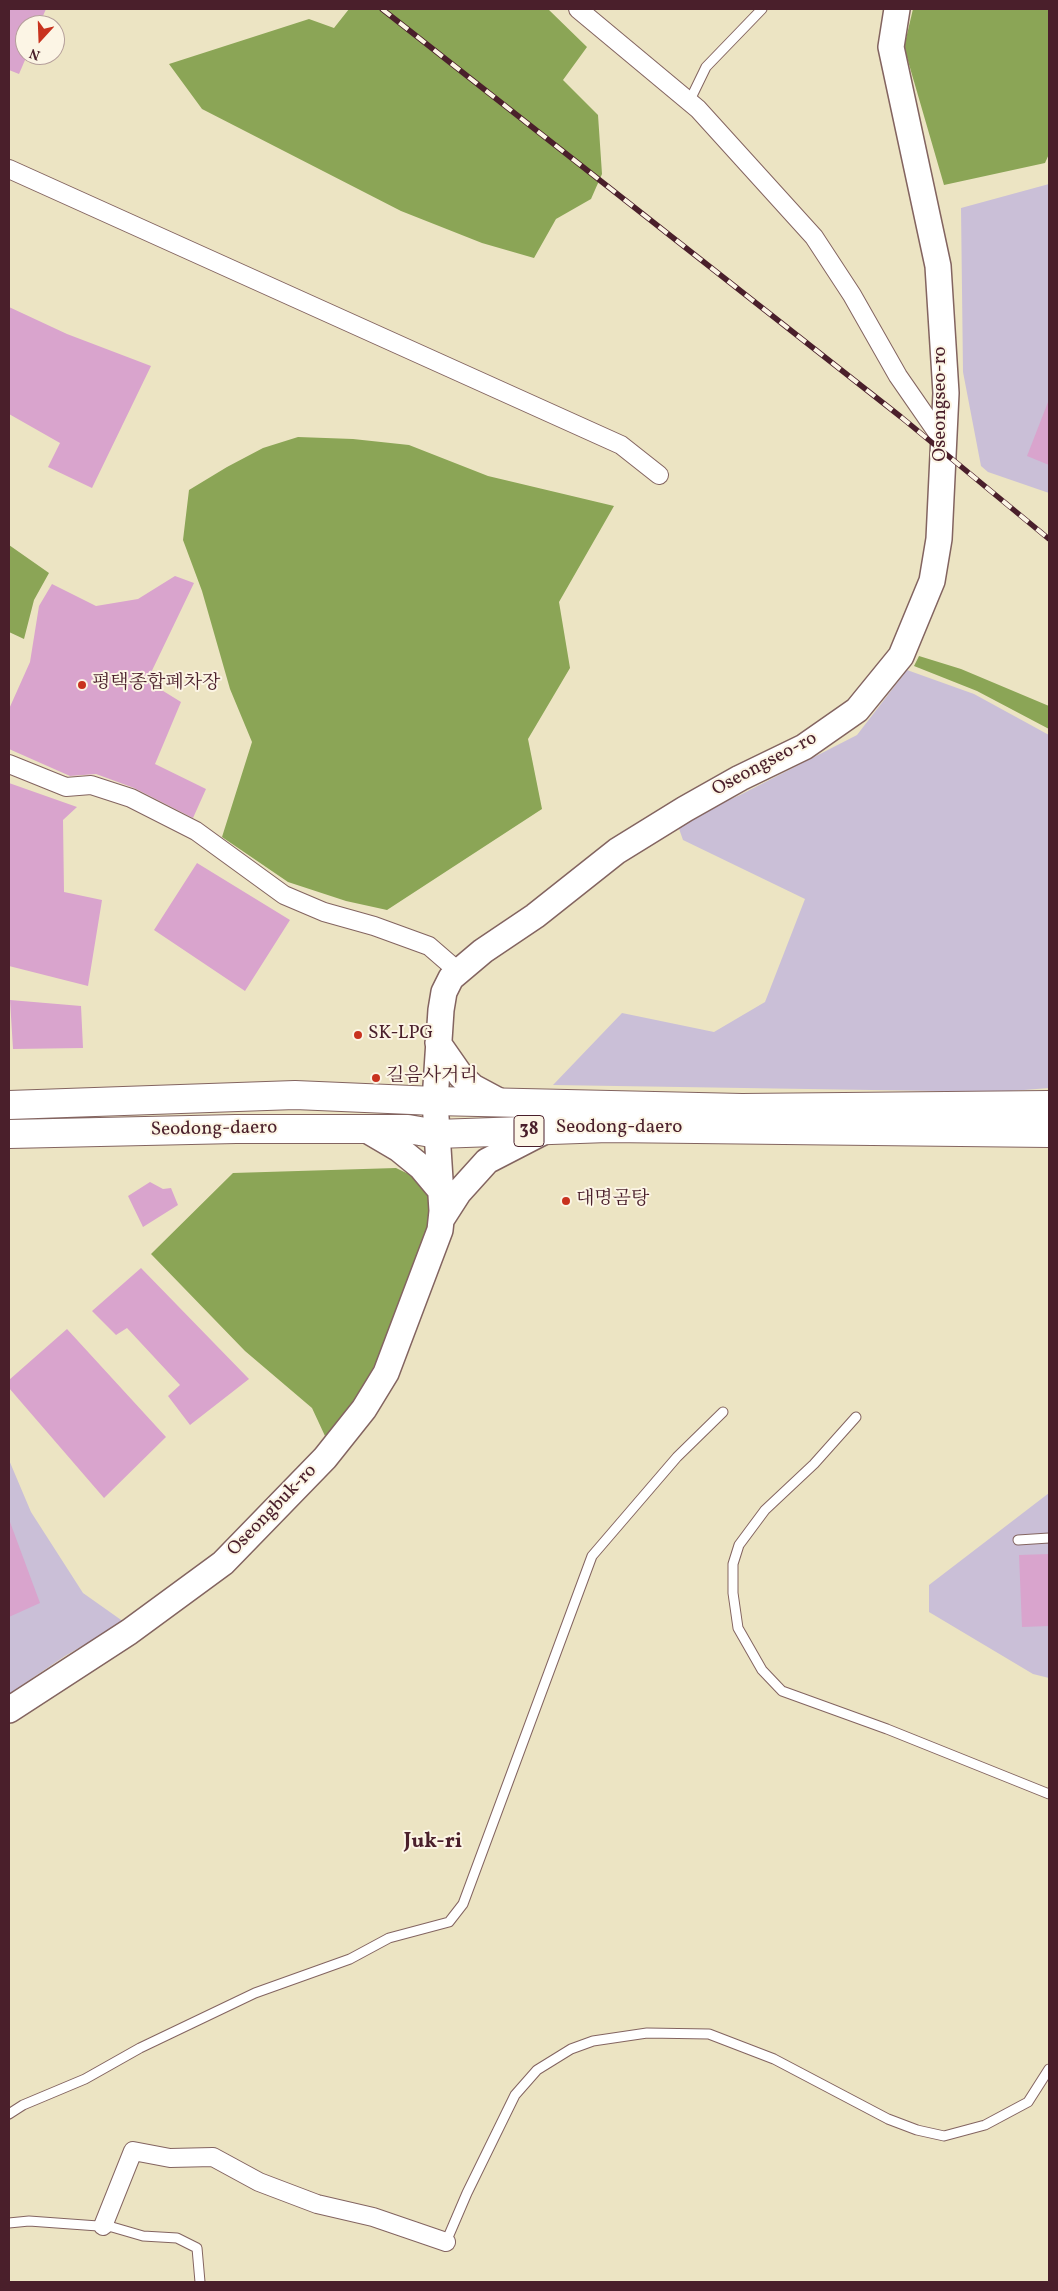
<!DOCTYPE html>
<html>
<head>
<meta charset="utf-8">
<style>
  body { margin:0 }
  #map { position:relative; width:1058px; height:2291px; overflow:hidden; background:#ece4c3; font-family:Vollkorn,serif }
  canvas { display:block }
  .frame { position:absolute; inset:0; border:10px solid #4a1f2b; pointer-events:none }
  .north { position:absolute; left:15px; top:15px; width:50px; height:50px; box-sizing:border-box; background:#fcf5e5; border:1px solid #b59f9b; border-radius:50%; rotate:200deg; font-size:14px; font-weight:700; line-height:20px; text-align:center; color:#4a1f2b }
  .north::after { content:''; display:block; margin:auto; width:18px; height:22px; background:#c8321e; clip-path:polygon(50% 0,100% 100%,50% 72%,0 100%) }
</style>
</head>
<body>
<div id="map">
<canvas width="1058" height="2291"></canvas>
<div class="frame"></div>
<div class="north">N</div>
</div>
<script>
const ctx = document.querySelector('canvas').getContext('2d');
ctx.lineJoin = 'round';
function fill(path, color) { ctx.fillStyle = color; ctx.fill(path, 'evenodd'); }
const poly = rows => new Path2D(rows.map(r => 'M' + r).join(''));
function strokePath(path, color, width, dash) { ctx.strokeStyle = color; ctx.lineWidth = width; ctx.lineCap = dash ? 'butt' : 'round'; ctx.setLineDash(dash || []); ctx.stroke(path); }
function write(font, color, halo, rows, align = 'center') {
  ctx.font = font + ' Vollkorn,"Noto Serif KR",serif'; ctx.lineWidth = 4; ctx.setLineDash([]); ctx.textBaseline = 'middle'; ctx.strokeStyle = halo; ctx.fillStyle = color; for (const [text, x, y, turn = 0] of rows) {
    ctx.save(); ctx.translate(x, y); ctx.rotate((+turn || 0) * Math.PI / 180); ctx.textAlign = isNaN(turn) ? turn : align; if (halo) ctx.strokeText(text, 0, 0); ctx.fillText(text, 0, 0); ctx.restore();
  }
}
const industrial = poly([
  [1049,184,1049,493,988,472,981,466,963,372,961,208],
  [907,670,974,694,1049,735,1049,1088,999,1092,553,1085,622,1013,714,1032,765,1002,805,899,683,840,677,823,740,795,857,735],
  [9,1460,31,1512,83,1593,124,1622,65,1656,9,1694],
  [1049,1493,1049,1678,1033,1674,929,1612,929,1585]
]);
const forest = poly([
  [349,9,548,9,587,47,563,80,598,115,602,174,591,199,556,219,534,258,482,243,401,211,202,109,169,64,309,19,334,28],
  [913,9,1049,9,1049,154,1045,163,944,185,904,47],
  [298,437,353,439,409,445,488,476,614,506,559,602,570,668,528,739,542,809,387,910,346,901,288,882,222,837,252,742,230,689,202,591,183,540,189,490,227,467,263,448],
  [9,545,49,573,34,600,24,639,9,632],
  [919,656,961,669,1049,706,1049,729,977,691,914,666],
  [396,1168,419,1179,430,1197,432,1223,380,1353,360,1397,325,1436,312,1408,245,1351,151,1254,233,1173]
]);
const building = poly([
  [9,9,46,9,39,25,25,25,25,60,19,74,9,70],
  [9,307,67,334,151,366,92,488,48,467,60,443,9,414],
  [1048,402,1049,402,1049,465,1027,456],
  [175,576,194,583,147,681,181,702,155,764,206,789,193,818,134,788,96,774,70,776,9,749,9,709,30,662,39,606,52,584,96,606,138,599],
  [9,783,77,807,63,820,64,892,102,900,88,986,9,966],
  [197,863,290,920,245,991,154,930],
  [10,1000,81,1006,83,1048,13,1049],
  [150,1182,163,1189,171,1188,178,1205,143,1227,128,1196],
  [141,1268,249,1379,190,1425,168,1396,180,1385,127,1328,116,1335,92,1311],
  [67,1329,166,1437,104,1498,9,1388,9,1380],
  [9,1522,10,1522,40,1603,9,1617],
  [1049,1554,1049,1626,1022,1627,1019,1555]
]);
const lane = poly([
  [689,102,706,67,762,9],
  [856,1417,814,1464,765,1510,739,1545,733,1564,733,1593,738,1628,762,1670,782,1691,887,1729,1049,1794],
  [1018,1540,1049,1538],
  [9,2114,23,2105,85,2079,140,2048,255,1993,350,1959,389,1938,449,1922,463,1904,592,1556,677,1457,723,1412],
  [9,2223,29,2221,112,2227,143,2236,177,2238,197,2248,200,2282],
  [446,2242,467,2193,515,2095,537,2070,571,2049,593,2041,647,2033,709,2034,774,2059,888,2119,917,2130,944,2136,985,2125,1028,2102,1049,2069]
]);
const street = poly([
  [578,9,698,109,814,237,852,295,898,376,943,441],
  [9,169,621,445,659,475],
  [9,764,66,787,91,785,131,798,196,831,284,895,324,912,374,926,429,946,459,972],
  [103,2226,133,2151,170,2158,213,2157,259,2182,317,2204,373,2217,446,2242]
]);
const secondary = poly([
  [438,1043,461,1076,473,1087,501,1102],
  [365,1129,399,1149,421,1167,441,1191],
  [441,1220,459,1192,487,1161,547,1130],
  [9,1710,129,1632,223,1563,325,1458,364,1409,386,1373,440,1230,442,1211,435,1101,441,1010,444,992,451,978,483,951,535,916,617,851,685,809,740,778,804,747,857,710,901,656,932,581,939,539,946,393,938,266,891,47,897,9]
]);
const primary = poly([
  [9,1105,295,1095,435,1101,742,1108,1049,1105],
  [9,1134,236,1129,408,1129,437,1134,608,1128,1049,1133]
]);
const rail = poly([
  [382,9,901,417,1049,539]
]);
const markers = [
  [82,685,5,"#c8321e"],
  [358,1035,5,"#c8321e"],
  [376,1078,5,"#c8321e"],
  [566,1201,5,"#c8321e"]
];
const shields = [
  [529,1131,30]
];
const shieldNames = [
  ["38",529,1131]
];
const streetNames = [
  ["Oseongseo-ro",942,404,-90],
  ["Oseongseo-ro",765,765,-28],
  ["Seodong-daero",619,1129],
  ["Seodong-daero",214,1130,-1],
  ["Oseongbuk-ro",273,1511,-46]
];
const poiNames = [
  ["평택종합폐차장",92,685],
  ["SK-LPG",368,1035],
  ["길음사거리",386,1078],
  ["대명곰탕",576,1201]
];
const quarterNames = [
  ["Juk-ri",433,1843]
];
fill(industrial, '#cabfd7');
fill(forest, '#8ba556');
fill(building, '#d9a4cd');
strokePath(lane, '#836460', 11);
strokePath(street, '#836460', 20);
strokePath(secondary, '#836460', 28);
strokePath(primary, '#836460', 30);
strokePath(lane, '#fff', 9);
strokePath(street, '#fff', 18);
strokePath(secondary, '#fff', 25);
strokePath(primary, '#fff', 28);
strokePath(rail, '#4a1f2b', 5.5);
strokePath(rail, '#fcf5e5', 4, [11]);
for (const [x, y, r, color] of markers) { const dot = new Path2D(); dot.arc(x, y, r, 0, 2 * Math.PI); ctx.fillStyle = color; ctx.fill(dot); strokePath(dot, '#fcf5e5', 2); }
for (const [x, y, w] of shields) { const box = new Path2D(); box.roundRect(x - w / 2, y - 15.5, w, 31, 4); ctx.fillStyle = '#fcf5e5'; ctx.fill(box); strokePath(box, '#4a1f2b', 1); }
write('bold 18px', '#4a1f2b', null, shieldNames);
write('19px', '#4a1f2b', '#fcf5e5', streetNames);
write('19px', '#4a1f2b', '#fcf5e5', poiNames, 'left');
write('bold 21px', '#4a1f2b', '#fcf5e5', quarterNames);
</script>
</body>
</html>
